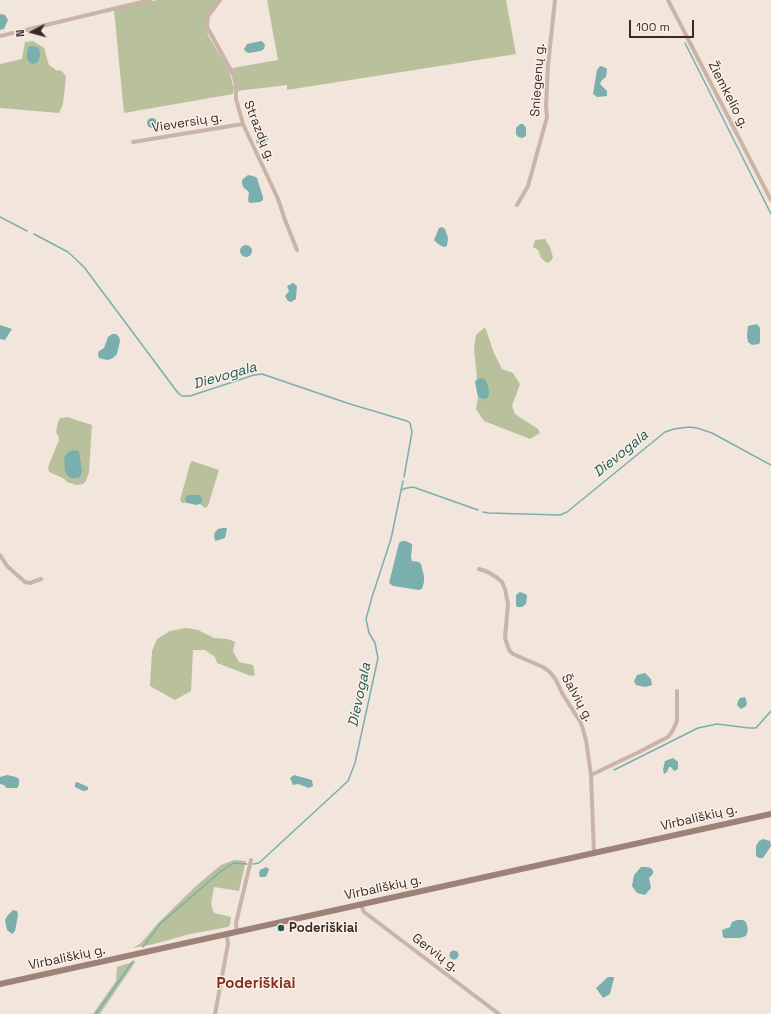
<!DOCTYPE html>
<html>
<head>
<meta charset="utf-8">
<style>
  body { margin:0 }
  #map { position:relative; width:771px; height:1014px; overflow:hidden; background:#f2e5db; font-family:"Space Grotesk",sans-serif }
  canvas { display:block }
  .north { position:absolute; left:12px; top:12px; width:40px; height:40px; -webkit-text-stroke:3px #faf0e7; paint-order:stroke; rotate:264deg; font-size:11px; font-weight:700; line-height:16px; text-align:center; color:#362b27 }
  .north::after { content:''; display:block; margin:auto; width:14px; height:18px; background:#362b27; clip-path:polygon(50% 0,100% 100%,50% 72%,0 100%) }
  .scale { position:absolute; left:629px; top:20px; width:65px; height:18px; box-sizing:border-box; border:2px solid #362b27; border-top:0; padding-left:5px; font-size:12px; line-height:14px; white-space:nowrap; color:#362b27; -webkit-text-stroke:3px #faf0e7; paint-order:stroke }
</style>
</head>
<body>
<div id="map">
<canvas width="771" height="1014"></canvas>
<div class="north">N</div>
<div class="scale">100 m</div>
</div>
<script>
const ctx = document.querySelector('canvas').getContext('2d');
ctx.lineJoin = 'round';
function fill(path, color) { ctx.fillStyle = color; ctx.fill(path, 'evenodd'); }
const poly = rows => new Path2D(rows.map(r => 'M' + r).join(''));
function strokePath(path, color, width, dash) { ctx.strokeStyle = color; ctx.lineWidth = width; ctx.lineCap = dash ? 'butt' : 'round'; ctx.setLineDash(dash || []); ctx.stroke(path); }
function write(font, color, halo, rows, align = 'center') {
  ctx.font = font + ' "Space Grotesk",sans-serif'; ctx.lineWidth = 3; ctx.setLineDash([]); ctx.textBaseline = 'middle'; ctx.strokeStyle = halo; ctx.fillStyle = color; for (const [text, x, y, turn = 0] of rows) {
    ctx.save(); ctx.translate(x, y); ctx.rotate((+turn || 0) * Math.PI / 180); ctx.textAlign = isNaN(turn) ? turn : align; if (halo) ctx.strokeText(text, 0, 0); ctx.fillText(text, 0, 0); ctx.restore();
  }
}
const green = poly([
  [157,0,219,0,208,13,205,26,209,37,229,70,234,88,233,94,124,113,114,10],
  [267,0,506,0,516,54,287,90,287,85,237,91,237,82,232,68,278,60],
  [33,41,44,48,49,65,56,70,62,71,66,77,63,104,59,113,0,108,0,64,22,59,25,42],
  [545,239,550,247,553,257,551,261,547,263,541,258,538,250,533,247,535,240],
  [485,327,494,353,502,369,513,373,520,384,512,406,515,414,538,429,540,433,530,439,484,421,476,409,478,397,483,399,480,378,477,379,474,348,476,335],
  [67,417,92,425,89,472,86,481,83,484,77,485,67,482,63,478,49,472,48,467,59,440,58,435,56,432,58,422,60,418],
  [192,461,219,470,208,506,205,508,200,504,201,504,202,498,200,495,187,495,187,503,182,503,180,500,190,464],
  [186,628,198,630,214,638,228,639,235,642,233,651,239,662,253,665,255,675,251,676,217,663,215,657,205,650,193,650,191,691,175,700,150,686,152,651,157,639,170,631],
  [234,860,246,861,239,891,214,887,211,904,214,913,231,917,230,925,228,927,190,934,154,944,133,948,141,943,158,923,197,885,221,865],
  [136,961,100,1014,93,1014,116,981,117,967]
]);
const water = poly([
  [0,14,5,15,8,20,4,29,0,30],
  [261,41,263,42,265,45,264,49,261,51,249,53,246,52,244,49,247,44],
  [33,46,39,48,40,54,39,60,37,63,32,64,29,62,27,58,27,53,28,47],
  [600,66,604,67,607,69,606,77,602,80,600,84,607,91,607,96,597,97,593,94,597,70],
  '147 123a5 5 0 1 1 10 0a5 5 0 1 1-10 0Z',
  [520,124,523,124,526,128,526,136,522,138,518,137,516,134,516,128],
  [262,135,267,136,268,139,265,144,261,146,256,142,258,136],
  [248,175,253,176,257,178,263,197,263,200,260,202,250,203,248,201,249,192,243,187,242,183,242,180],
  [442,227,445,229,448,238,447,246,444,247,438,244,434,240,439,228],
  '240 251a6 6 0 1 1 12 0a6 6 0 1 1-12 0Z',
  [293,283,297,286,296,299,291,302,288,301,285,296,289,291,287,286],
  [757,324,760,328,760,342,759,344,752,345,748,342,747,336,748,326],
  [0,325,12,329,5,340,0,339],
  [112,334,116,334,119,337,120,341,117,354,113,358,108,360,103,359,99,358,98,354,99,351,104,348,108,337],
  [480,378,485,379,488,385,489,393,488,398,483,399,478,397,475,382,477,379],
  [74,450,79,451,82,472,80,477,75,478,71,478,67,475,65,471,64,460,65,456,68,452],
  [187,495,200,495,202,498,202,503,197,505,187,503,185,499],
  [223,528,227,528,225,538,215,541,214,535,215,532,218,529],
  [402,541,406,541,412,544,412,547,411,558,412,561,419,562,421,564,424,576,424,582,422,589,419,590,393,586,389,583,399,543],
  [520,592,526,594,527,596,526,604,522,607,517,607,516,605,516,595],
  [645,673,651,679,652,685,645,687,636,685,634,681,637,675],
  [745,697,747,703,746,706,741,709,737,705,738,701,740,698],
  [673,758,678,762,678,769,674,771,671,767,669,767,667,772,664,774,663,770,665,761],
  [7,775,16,777,19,779,19,785,17,788,6,788,4,785,0,784,0,777],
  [294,775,312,780,313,786,309,788,298,784,293,785,290,778],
  [77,782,88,787,88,790,83,791,75,787,75,783],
  [763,839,770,841,771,846,763,858,759,858,756,856,756,846,759,841],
  [266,867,269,869,267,875,265,877,260,877,259,873,260,870],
  [641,867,647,867,651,868,653,871,653,874,649,878,651,888,645,895,637,893,632,886,634,875],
  [13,910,17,911,18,915,15,931,12,934,7,930,5,920,7,916],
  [737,920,743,920,746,922,748,930,746,936,740,938,725,938,723,937,722,930,730,927,732,922],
  '449.5 955a4.5 4.5 0 1 1 9 0a4.5 4.5 0 1 1-9 0Z',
  [608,977,614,977,614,978,610,994,603,998,596,988]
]);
const stream = poly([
  [685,43,771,214],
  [0,217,27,231],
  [34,234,68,252,84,267,178,393,182,396,190,396,254,375,262,374,350,404,407,421,410,423,412,432,404,477],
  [401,490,407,488,413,487,478,510],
  [483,512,489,513,560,515,567,512,665,432,674,429,689,427,697,428,712,433,771,465],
  [614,770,698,728,717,724,749,728,756,728,771,711],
  [253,864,259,863,348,781,355,763,378,658,375,643,369,633,366,619,372,597,391,539,403,481],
  [143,947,160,924,220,872,233,863,247,864],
  [96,1014,133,961]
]);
const street = poly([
  [220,0,208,16,207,27,233,74,236,84,236,99,243,124,278,199,285,220,297,250],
  [668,0,771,200],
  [0,36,150,0],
  [133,142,243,124],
  [517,205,528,186,547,117,546,106,548,65,555,0],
  [0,555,7,566,25,582,30,583,41,579],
  [479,569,488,572,496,577,502,582,505,589,508,604,505,638,509,650,513,654,543,667,550,672,556,680,562,693,581,723,586,740,591,775,594,853],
  [591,775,639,752,668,737,673,730,677,721,677,691],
  [361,905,364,912,499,1014],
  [237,932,236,923,251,860],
  [215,1014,228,944,227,935]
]);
const secondary = poly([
  [0,984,771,814]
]);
const markers = [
  [281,928,4,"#1d5857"]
];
const streetNames = [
  ["Sniegenų g.",538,80,-86],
  ["Žiemkelio g.",728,95,63],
  ["Vieversių g.",187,123,-9],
  ["Strazdų g.",259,131,68],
  ["Šalvių g.",577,698,61],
  ["Virbališkių g.",699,818,-13],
  ["Virbališkių g.",383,888,-12],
  ["Gervių g.",435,953,37],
  ["Virbališkių g.",67,958,-12]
];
const poiNames = [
  ["Poderiškiai",289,928]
];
const waterNames = [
  ["Dievogala",225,376,-16],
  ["Dievogala",621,454,-39],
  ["Dievogala",360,695,-78]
];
const quarterNames = [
  ["Poderiškiai",256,984]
];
fill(green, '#b8c19b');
fill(water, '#7aafad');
strokePath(stream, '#7aafad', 1.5);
strokePath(street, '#cab4a7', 4);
strokePath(secondary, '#9e8278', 6);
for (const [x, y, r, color] of markers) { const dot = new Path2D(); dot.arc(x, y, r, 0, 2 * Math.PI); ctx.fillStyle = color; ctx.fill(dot); strokePath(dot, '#faf0e7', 1.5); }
write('13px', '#362b27', '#faf0e7', streetNames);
write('bold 13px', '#362b27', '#faf0e7', poiNames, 'left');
write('italic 14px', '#1d5857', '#faf0e7', waterNames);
write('bold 15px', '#862f20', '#faf0e7', quarterNames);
</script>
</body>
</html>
